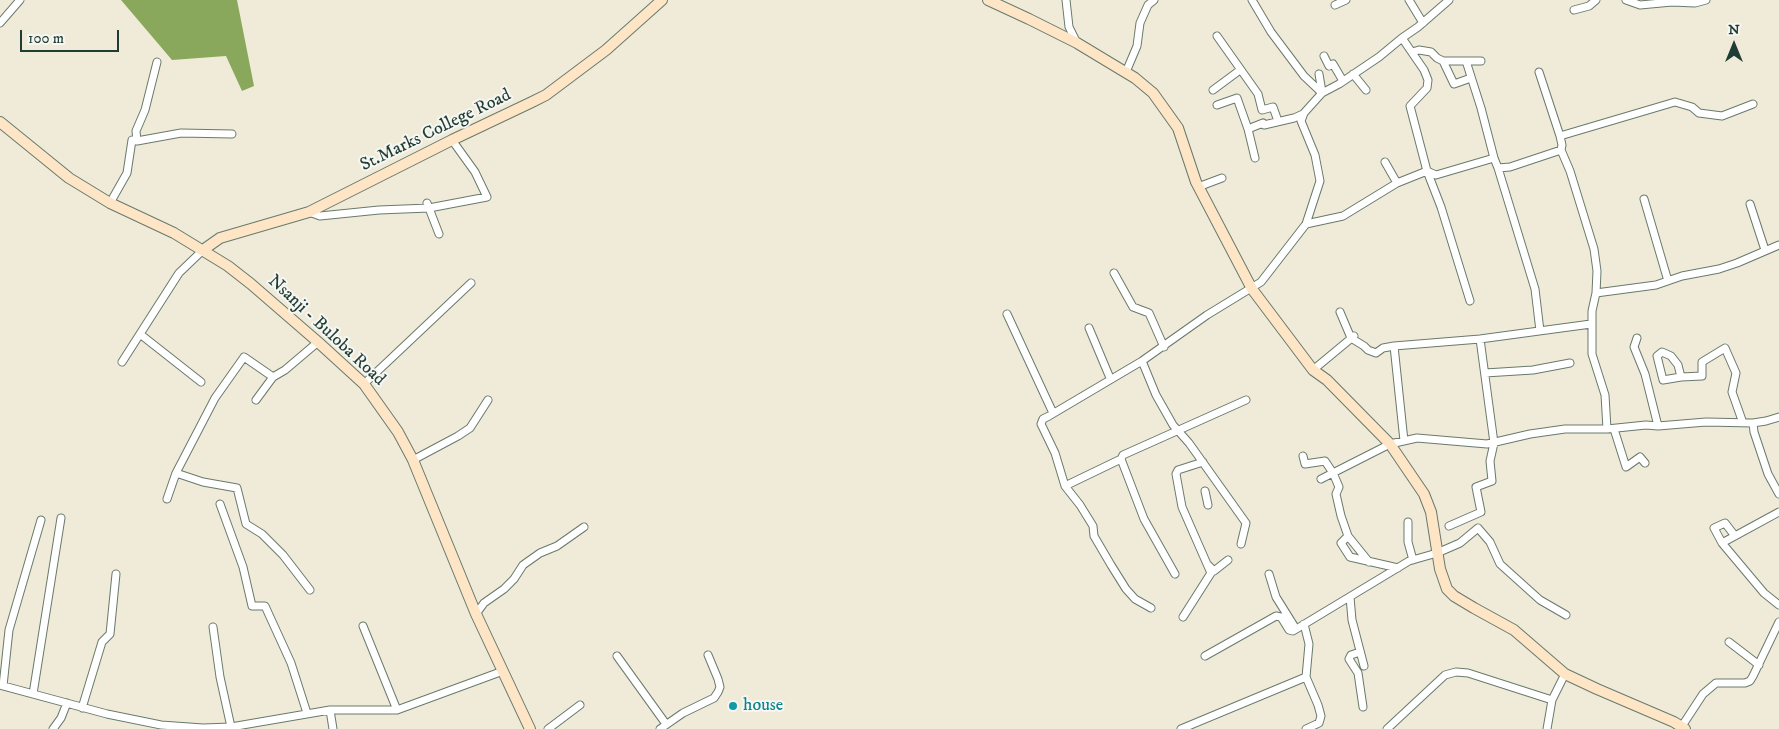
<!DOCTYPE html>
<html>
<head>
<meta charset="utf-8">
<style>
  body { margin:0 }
  #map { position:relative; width:1779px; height:729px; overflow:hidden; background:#f0ebd8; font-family:"IM FELL DW Pica",serif }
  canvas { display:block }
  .north { position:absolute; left:1709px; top:20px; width:50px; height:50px; -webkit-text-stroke:4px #f6f6f2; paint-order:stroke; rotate:0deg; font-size:14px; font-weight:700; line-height:20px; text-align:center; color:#1f3d34 }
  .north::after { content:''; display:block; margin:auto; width:18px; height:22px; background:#1f3d34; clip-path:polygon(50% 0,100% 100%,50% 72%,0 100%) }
  .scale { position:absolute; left:20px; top:30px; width:99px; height:22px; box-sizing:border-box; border:2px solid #1f3d34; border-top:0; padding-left:6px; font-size:15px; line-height:18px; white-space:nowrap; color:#1f3d34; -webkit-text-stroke:4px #f6f6f2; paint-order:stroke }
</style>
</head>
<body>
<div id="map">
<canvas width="1779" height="729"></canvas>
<div class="north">N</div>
<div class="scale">100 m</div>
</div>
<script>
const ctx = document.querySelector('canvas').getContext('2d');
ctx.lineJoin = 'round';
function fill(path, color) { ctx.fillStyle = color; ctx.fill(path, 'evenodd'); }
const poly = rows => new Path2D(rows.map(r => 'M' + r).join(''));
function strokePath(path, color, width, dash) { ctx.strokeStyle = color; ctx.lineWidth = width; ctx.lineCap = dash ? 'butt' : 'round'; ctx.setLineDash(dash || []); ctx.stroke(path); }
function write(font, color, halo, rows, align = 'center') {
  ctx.font = font + ' "IM FELL DW Pica",serif'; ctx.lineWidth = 4; ctx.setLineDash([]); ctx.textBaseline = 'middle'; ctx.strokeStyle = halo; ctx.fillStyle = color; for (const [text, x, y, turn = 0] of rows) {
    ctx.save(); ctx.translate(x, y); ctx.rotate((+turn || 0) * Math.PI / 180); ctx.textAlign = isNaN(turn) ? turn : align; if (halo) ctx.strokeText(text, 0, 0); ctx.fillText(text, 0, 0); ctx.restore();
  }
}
const forest = poly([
  [121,0,237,0,254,86,242,91,226,56,172,60]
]);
const street = poly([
  [1066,0,1069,27,1077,43],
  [1252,0,1271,32,1304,76,1322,93],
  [1409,0,1423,23],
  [1626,0,1640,5,1672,2,1695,3,1706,0],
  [1335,5,1346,0],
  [1574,10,1589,6,1596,0],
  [0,23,20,0],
  [1217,36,1258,94,1262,110,1273,107,1278,121],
  [1412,52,1419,50,1431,52,1437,58,1443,61,1454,84,1471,78],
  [1324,56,1329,66,1333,64,1343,81],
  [1443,61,1481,61],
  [1466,61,1481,108,1494,158],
  [1126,72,1137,46,1140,23,1148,5,1154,0],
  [1539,72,1560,136,1562,145,1561,150],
  [1319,74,1322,92],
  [1353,74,1366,90],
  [1213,90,1240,70],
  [1217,105,1237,98,1248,129],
  [1560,136,1675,102,1692,107,1699,113,1722,116,1753,104],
  [137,141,181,133,232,134],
  [1255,158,1248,129,1263,123,1264,125,1294,118,1303,114],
  [1385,162,1397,183],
  [1498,168,1535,289,1540,331],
  [1427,171,1436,175,1494,158,1498,168,1510,167,1561,150,1570,171,1594,249,1597,271,1596,293],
  [1427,171,1441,207,1470,301],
  [1198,187,1222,178],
  [1644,199,1668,281],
  [110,203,127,173,132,140,137,141,136,131,145,110,157,62],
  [427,203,439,234],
  [1750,204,1765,250],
  [309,212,320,216,379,210,429,208,487,197,475,172,452,140],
  [1306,224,1320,181,1315,155,1301,121,1304,113,1322,93,1339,84,1379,57,1402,38],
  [1114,273,1133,307,1149,313,1164,347],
  [1340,312,1351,338,1364,346,1368,350,1376,353,1383,348,1394,346],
  [1007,314,1053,413],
  [1089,328,1110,378],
  [140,334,201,382],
  [1637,338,1634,347,1645,374,1658,426],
  [1142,361,1156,395,1173,425,1189,443,1246,523,1241,544],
  [122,362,179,273,203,250],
  [1313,370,1354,336],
  [1485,373,1533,370,1570,363],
  [1681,377,1663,380,1657,356,1662,352,1671,356,1678,365,1681,377,1702,376,1702,362,1725,348,1736,373,1732,392,1743,423],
  [364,384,471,283],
  [256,400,273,377,285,370,318,342],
  [1753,423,1754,432,1768,474,1779,494],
  [1607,429,1605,395,1592,354,1592,311,1596,293,1656,285,1682,276,1719,269,1737,263,1779,245],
  [1614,429,1626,467,1640,457,1645,463],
  [1404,441,1394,346,1480,339,1591,324],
  [1303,456,1305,464,1325,461,1333,473,1339,487,1336,494,1341,516,1348,536,1369,562],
  [413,460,458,436,470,428,488,400],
  [1203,462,1178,470,1176,474,1182,507,1207,564],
  [176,473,203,482,237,488,246,524,262,534,283,555,310,590],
  [1321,479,1390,444,1417,438,1487,444,1530,434,1565,429,1607,429,1646,425,1658,426,1706,422,1753,423,1766,421,1779,417],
  [1065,486,1121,459],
  [1205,491,1208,505],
  [167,499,176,473,215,398,244,357,273,377],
  [220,504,243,567,252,606,265,606,291,663,307,713],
  [1408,522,1408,542,1413,560],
  [1449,526,1481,512,1476,487,1492,481,1490,461,1494,443,1480,339],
  [1348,536,1341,543,1350,557,1398,568],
  [1735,536,1725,523,1714,528,1722,543,1764,593,1779,605],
  [1722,543,1779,512],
  [1175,574,1144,519,1121,459,1123,455,1246,400],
  [1269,574,1276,597,1296,629],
  [1350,597,1352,620,1364,666],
  [1151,608,1135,599,1126,589,1111,565,1094,536,1093,526,1080,505,1065,486,1055,453,1041,424,1043,419,1049,416,1142,361,1207,315,1261,282,1306,224,1343,216,1397,183,1427,171,1410,106,1427,88,1428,80,1424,70,1402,38,1418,27,1449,0],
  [476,614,484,603,504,589,514,579,523,565,540,553,557,546,584,527],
  [1183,617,1211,573,1207,564,1214,571,1228,560],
  [363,626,397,710],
  [213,627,220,677,231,727],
  [1729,642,1759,665],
  [1360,652,1351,655,1349,659,1358,673,1363,707],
  [617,656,666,724],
  [1205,656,1276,616,1281,617,1289,630,1293,631,1409,561,1437,553,1460,543,1478,528,1490,542,1500,564,1540,600,1566,615],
  [0,685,107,714,161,725,203,728,231,727,330,710,397,710,503,671],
  [3,686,9,630,41,520],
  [33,694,61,518],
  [82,708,102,642,110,634,116,574],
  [330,710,333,729],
  [1682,726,1703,694,1716,683,1745,683,1750,681,1753,676,1779,622],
  [53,729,61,718,67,703],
  [548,729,580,705],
  [660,729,683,713,714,698,718,692,720,687,718,679,708,655],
  [1181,729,1306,677,1309,644,1304,624],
  [1306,729,1319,723,1321,716,1318,705,1306,677],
  [1387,729,1445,675,1456,672,1468,673,1552,700],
  [1547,729,1552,700,1565,674]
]);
const secondary = poly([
  [988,0,1029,19,1077,43,1135,78,1153,93,1178,128,1196,182,1252,289,1313,370,1327,380,1390,444,1424,494,1431,512,1440,569,1447,589,1454,596,1474,608,1514,630,1565,674,1597,689,1674,722,1685,729],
  [0,122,69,178,110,203,174,233,228,266,251,284,318,342,364,384,398,432,413,460,476,614,530,729],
  [203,250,220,238,309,212,452,140,532,102,546,95,606,50,662,0]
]);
const markers = [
  [733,706,5,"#0f9aa8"]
];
const streetNames = [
  ["St.Marks College Road",436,131,-26],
  ["Nsanji - Buloba Road",326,331,43]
];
const cultureNames = [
  ["house",743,706]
];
fill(forest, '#8aa85c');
strokePath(street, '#687a6d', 9);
strokePath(secondary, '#687a6d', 12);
strokePath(street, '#fff', 7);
strokePath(secondary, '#fde5c5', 10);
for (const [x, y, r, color] of markers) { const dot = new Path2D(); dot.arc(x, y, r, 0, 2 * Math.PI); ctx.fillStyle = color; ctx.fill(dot); strokePath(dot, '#f6f6f2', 2); }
write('18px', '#1f3d34', '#f6f6f2', streetNames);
write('18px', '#0d838f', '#f6f6f2', cultureNames, 'left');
</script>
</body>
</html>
